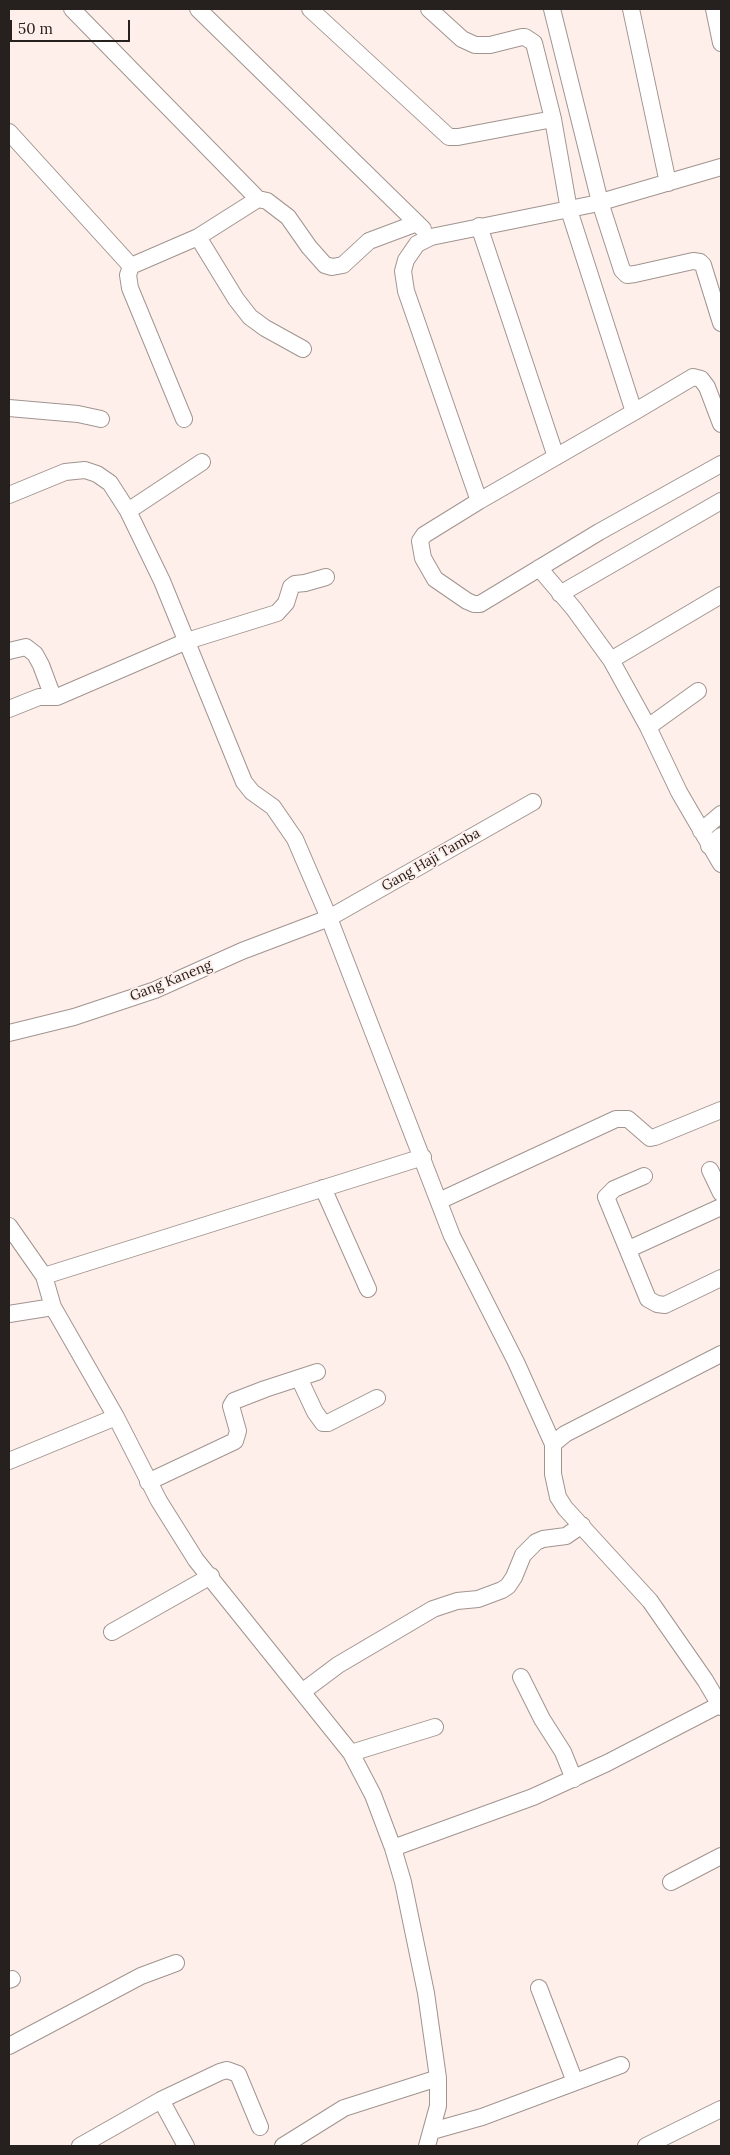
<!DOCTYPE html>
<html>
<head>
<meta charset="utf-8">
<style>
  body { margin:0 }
  #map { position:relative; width:730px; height:2155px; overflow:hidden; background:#feefeb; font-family:Lora,serif }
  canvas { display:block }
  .frame { position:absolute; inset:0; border:10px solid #26211f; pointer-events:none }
  .scale { position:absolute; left:10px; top:20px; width:120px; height:22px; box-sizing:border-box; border:2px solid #26211f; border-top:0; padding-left:6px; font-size:15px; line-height:18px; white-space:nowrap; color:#26211f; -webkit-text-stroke:4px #feefeb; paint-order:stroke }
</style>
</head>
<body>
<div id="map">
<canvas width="730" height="2155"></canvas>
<div class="frame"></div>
<div class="scale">50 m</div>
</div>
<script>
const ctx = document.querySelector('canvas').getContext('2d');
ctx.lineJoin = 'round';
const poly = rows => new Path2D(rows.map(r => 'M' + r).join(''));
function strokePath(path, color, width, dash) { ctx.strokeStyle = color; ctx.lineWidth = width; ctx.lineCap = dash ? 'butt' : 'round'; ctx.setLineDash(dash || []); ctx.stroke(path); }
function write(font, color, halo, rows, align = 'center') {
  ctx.font = font + ' Lora,serif'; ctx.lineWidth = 4; ctx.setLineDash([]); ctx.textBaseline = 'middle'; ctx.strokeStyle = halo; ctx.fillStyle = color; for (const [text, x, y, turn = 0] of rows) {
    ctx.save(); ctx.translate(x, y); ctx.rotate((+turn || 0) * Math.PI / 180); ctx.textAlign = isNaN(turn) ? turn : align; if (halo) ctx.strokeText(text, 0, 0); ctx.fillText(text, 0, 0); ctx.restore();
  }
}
const minor = poly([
  [72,9,258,199,267,201,288,217,309,247,325,265,332,267,343,265,369,241,417,223],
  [198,9,423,229],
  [310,9,449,137,458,137,553,119],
  [429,9,462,39,475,45,490,45,522,37,525,37,534,43,553,119,569,210,634,412,693,377,701,379,707,387,721,424],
  [552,9,600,202,622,270,627,275,635,274,693,261,700,262,703,265,721,323],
  [631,9,668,183],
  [714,9,721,43],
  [9,132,131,266,198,237,258,199],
  [479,226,556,457],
  [198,237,236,299,250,317,265,328,303,349],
  [131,266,128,275,130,288,184,419],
  [9,408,78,414,101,419],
  [634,412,479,501,424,535,420,541,423,558,435,579,467,601,474,604,480,604,599,532,721,464],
  [9,495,65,472,85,470,97,474,110,483,128,511,162,581,244,782,252,792,273,807,295,839,329,918,452,1236,516,1362,553,1444],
  [479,501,406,291,403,271,406,260,417,244,431,237,594,204,721,167],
  [128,511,202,462],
  [539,568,574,609,611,660,648,727,679,792,721,864],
  [560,594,721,501],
  [9,651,26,647,35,654,41,665,53,697],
  [611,660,721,595],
  [9,709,39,697,57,697,187,641,277,613,286,603,291,587,295,584,305,583,326,577],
  [648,727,698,691],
  [701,831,721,814],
  [709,846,721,836],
  [9,1033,74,1017,155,990,242,951,329,918,533,802],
  [423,1157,44,1276,53,1307,116,1417,159,1501,196,1560,351,1753,373,1795,393,1848,403,1882,426,1993,438,2078,438,2106,427,2146],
  [710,1170,721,1193],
  [644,1176,614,1189,606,1197,648,1299,657,1304,665,1305,721,1278],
  [323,1188,368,1289],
  [439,1201,616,1119,628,1119,650,1138,655,1137,721,1110],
  [9,1226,44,1276],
  [629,1249,721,1207],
  [9,1314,53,1307],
  [721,1354,565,1434,553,1444,553,1474,558,1497,565,1508,650,1601,705,1680,721,1707],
  [299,1378,315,1412,323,1423,328,1423,377,1398],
  [9,1461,116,1417],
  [148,1482,235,1441,238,1431,231,1406,234,1401,265,1389,317,1372],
  [112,1632,211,1576],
  [521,1677,542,1719,563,1752,574,1779],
  [302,1692,338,1665,433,1609,457,1601,478,1599,502,1590,508,1586,514,1577,523,1555,536,1542,543,1539,566,1536,582,1525],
  [351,1753,435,1727],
  [393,1848,533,1797,607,1763,721,1704],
  [671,1882,721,1856],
  [9,1980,12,1979],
  [539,1988,575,2082],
  [9,2046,141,1976,176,1963],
  [161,2100,186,2146],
  [432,2131,482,2117,621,2065],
  [80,2146,161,2100,220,2072,227,2070,238,2074,260,2127],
  [283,2146,344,2108,438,2078],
  [646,2146,721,2109]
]);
const streetNames = [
  ["Gang Haji Tamba",431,860,-30],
  ["Gang Kaneng",171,981,-22]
];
strokePath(minor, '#a1948f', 18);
strokePath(minor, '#fff', 16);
write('14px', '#26211f', '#feefeb', streetNames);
</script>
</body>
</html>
